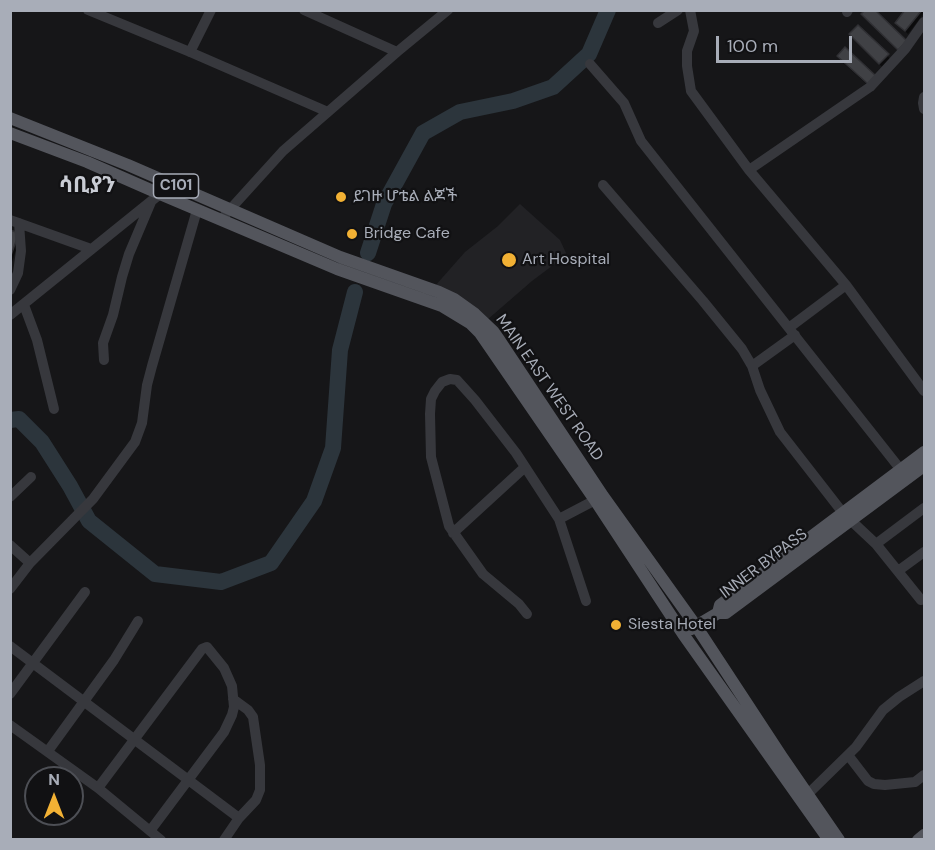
<!DOCTYPE html>
<html>
<head>
<meta charset="utf-8">
<style>
  body { margin:0 }
  #map { position:relative; width:935px; height:850px; overflow:hidden; background:#161618; font-family:"DM Sans",sans-serif }
  canvas { display:block }
  .frame { position:absolute; inset:0; border:12px solid #a8adb8; pointer-events:none }
  .north { position:absolute; left:24px; top:766px; width:60px; height:60px; box-sizing:border-box; background:#111113; border:2px solid #4d4f55; border-radius:50%; rotate:0deg; font-size:16px; font-weight:700; line-height:24px; text-align:center; color:#a8adb8 }
  .north::after { content:''; display:block; margin:auto; width:21px; height:27px; background:#f2b134; clip-path:polygon(50% 0,100% 100%,50% 72%,0 100%) }
  .scale { position:absolute; left:716px; top:36px; width:136px; height:27px; box-sizing:border-box; border:3px solid #a8adb8; border-top:0; padding-left:8px; font-size:18px; line-height:21px; white-space:nowrap; color:#a8adb8; -webkit-text-stroke:4px #111113; paint-order:stroke }
</style>
</head>
<body>
<div id="map">
<canvas width="935" height="850"></canvas>
<div class="frame"></div>
<div class="north">N</div>
<div class="scale">100 m</div>
</div>
<script>
const ctx = document.querySelector('canvas').getContext('2d');
ctx.lineJoin = 'round';
function fill(path, color) { ctx.fillStyle = color; ctx.fill(path, 'evenodd'); }
const poly = rows => new Path2D(rows.map(r => 'M' + r).join(''));
function strokePath(path, color, width, dash) { ctx.strokeStyle = color; ctx.lineWidth = width; ctx.lineCap = dash ? 'butt' : 'round'; ctx.setLineDash(dash || []); ctx.stroke(path); }
function write(font, color, halo, rows, align = 'center') {
  ctx.font = font + ' "DM Sans","Noto Sans Ethiopic",sans-serif'; ctx.lineWidth = 4.5; ctx.setLineDash([]); ctx.textBaseline = 'middle'; ctx.strokeStyle = halo; ctx.fillStyle = color; for (const [text, x, y, turn = 0] of rows) {
    ctx.save(); ctx.translate(x, y); ctx.rotate((+turn || 0) * Math.PI / 180); ctx.textAlign = isNaN(turn) ? turn : align; if (halo) ctx.strokeText(text, 0, 0); ctx.fillText(text, 0, 0); ctx.restore();
  }
}
const built = poly([
  [520,204,560,240,566,253,564,257,532,281,487,320,435,286,465,252,498,226]
]);
const shadow = poly([
  [907,10,924,10,924,13,908,34,897,23],
  [851,34,887,55,890,59,882,67],
  [845,50,871,88,841,61,839,56],
  [10,234,20,238,10,268]
]);
const river = poly([
  [368,253,384,204,423,133,460,112,513,101,553,87,589,54,608,10],
  [10,420,19,419,42,442,70,486,89,521,155,574,221,582,271,563,314,501,333,448,340,350,355,292]
]);
const building = poly([
  [865,10,875,10,907,41,898,50,861,14,865,10],
  [905,10,922,10,905,31,895,23,905,10],
  [858,25,889,54,879,64,849,34,858,25],
  [845,47,876,76,868,84,837,56,845,47],
  [10,230,19,233,10,258,10,230]
]);
const minor = poly([
  [88,10,190,52,328,112],
  [304,10,397,52],
  [690,10,694,31,687,51,687,66,691,91,749,170,846,285,924,391],
  [847,12,848,10],
  [658,23,678,10],
  [190,52,211,10],
  [590,64,624,103,641,141,901,470],
  [924,97,923,103,924,109],
  [749,170,870,87,905,49,924,22],
  [603,185,703,301,742,349,752,366,760,390,780,432,843,513,876,544,921,600],
  [225,215,283,151,397,52,448,10],
  [10,220,91,249],
  [10,290,18,273,21,251,19,223],
  [24,305,37,340,54,409],
  [10,315,160,194],
  [790,327,846,285],
  [104,360,103,343,113,315,122,277,129,254,151,202],
  [752,366,795,335],
  [10,497,31,477],
  [559,519,601,497],
  [453,533,525,467],
  [876,544,924,508],
  [10,545,30,563],
  [898,571,924,552],
  [10,589,30,563,93,499,135,442,142,423,147,385,152,366,197,210],
  [527,614,519,604,483,574,449,526,431,457,430,414,431,399,435,391,442,382,450,379,457,380,475,400,516,453,559,519,586,601],
  [10,646,239,818],
  [10,694,85,592],
  [10,725,98,788,161,840],
  [48,751,114,660,138,621],
  [848,755,868,781,874,784,885,785,915,782,924,775],
  [98,788,202,649,207,647,224,668,232,686,234,707,232,715,224,732,150,831],
  [801,799,808,794,856,747,883,710,899,697,924,681],
  [224,840,239,818,256,800,260,790,260,765,253,717,248,710,233,699]
]);
const major = poly([
  [10,118,128,165,340,257,439,292,454,299,475,314,493,331,500,341,603,496,696,626,782,757,839,840],
  [10,133,87,162,160,194,337,269,442,306,470,323,480,333,595,500,683,634,829,840],
  [718,613,720,605,924,452],
  [691,629,718,613,726,613,924,466],
  [918,840,924,835]
]);
const markers = [
  [341,197,6,"#f2b134"],
  [352,234,6,"#f2b134"],
  [509,260,8,"#f2b134"],
  [616,625,6,"#f2b134"]
];
const shields = [
  [176,186,45]
];
const shieldNames = [
  ["C101",176,186]
];
const poiNames = [
  ["ይገዙ ሆቴል ልጆች",353,197],
  ["Bridge Cafe",364,234],
  ["Art Hospital",522,260],
  ["Siesta Hotel",628,625]
];
const streetNames = [
  ["MAIN EAST WEST ROAD",549,388,55],
  ["INNER BYPASS",764,564,-37]
];
const districtNames = [
  ["ሳቢያን",87,186]
];
fill(built, '#222225');
fill(shadow, '#0007');
strokePath(river, '#2c353c', 16);
fill(building, '#404145');
strokePath(building, '#303034', 1.5);
strokePath(minor, '#37383d', 10);
strokePath(major, '#53555c', 12);
for (const [x, y, r, color] of markers) { const dot = new Path2D(); dot.arc(x, y, r, 0, 2 * Math.PI); ctx.fillStyle = color; ctx.fill(dot); strokePath(dot, '#111113', 2); }
for (const [x, y, w] of shields) { const box = new Path2D(); box.roundRect(x - w / 2, y - 12, w, 24, 4.5); ctx.fillStyle = '#111113'; ctx.fill(box); strokePath(box, '#a8adb8', 1.5); }
write('bold 15px', '#a8adb8', null, shieldNames);
write('16px', '#a8adb8', '#111113', poiNames, 'left');
write('16px', '#a8adb8', '#111113', streetNames);
write('bold 22px', '#c9ccd4', '#111113', districtNames);
</script>
</body>
</html>
